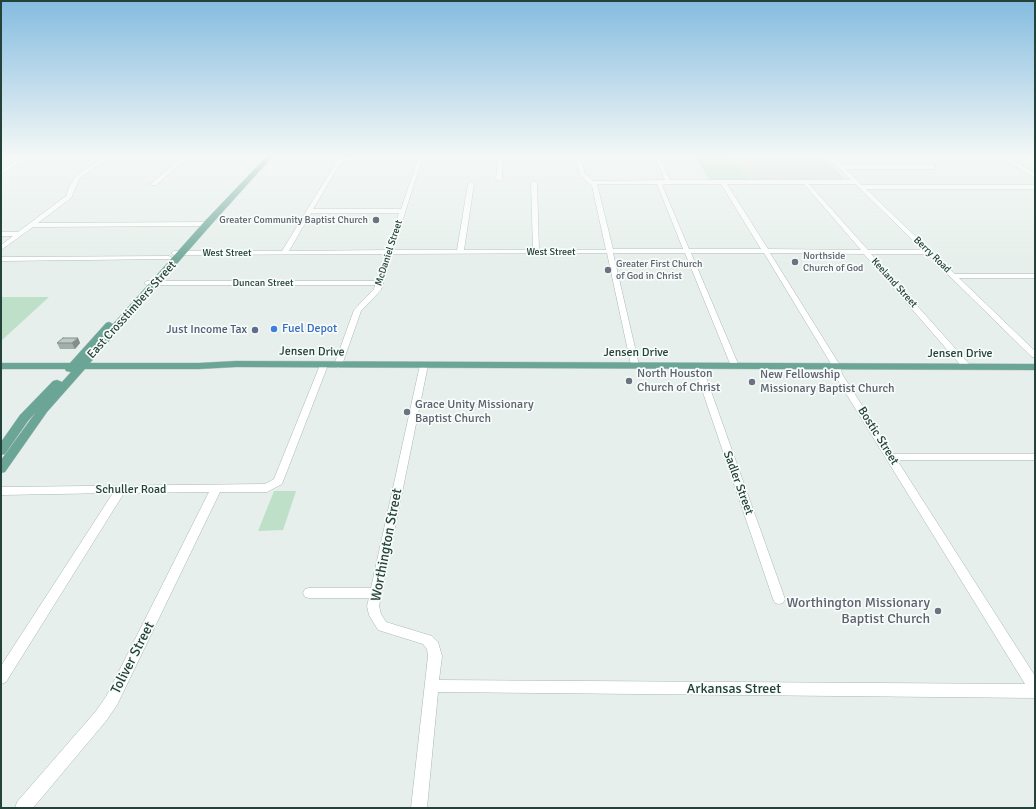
<!DOCTYPE html>
<html>
<head>
<meta charset="utf-8">
<style>
  body { margin:0 }
  #map { position:relative; width:1036px; height:809px; overflow:hidden; background:#e6efeb; font-family:Signika,sans-serif }
  canvas { display:block }
  .frame { position:absolute; inset:0; border:2px solid #24423a; pointer-events:none }
</style>
</head>
<body>
<div id="map">
<canvas width="1036" height="809"></canvas>
<div class="frame"></div>
</div>
<script>
const ctx = document.querySelector('canvas').getContext('2d');
ctx.lineJoin = 'round';
function fill(path, color) { ctx.fillStyle = color; ctx.fill(path, 'evenodd'); }
const poly = rows => new Path2D(rows.map(r => 'M' + r).join(''));
function strokePath(path, color, width, dash) { ctx.strokeStyle = color; ctx.lineWidth = width; ctx.lineCap = dash ? 'butt' : 'round'; ctx.setLineDash(dash || []); ctx.stroke(path); }
function write(font, color, halo, rows, align = 'center') {
  ctx.font = font + ' Signika,sans-serif'; ctx.lineWidth = 3.5; ctx.setLineDash([]); ctx.textBaseline = 'middle'; ctx.strokeStyle = halo; ctx.fillStyle = color; for (const [text, x, y, turn = 0] of rows) {
    ctx.save(); ctx.translate(x, y); ctx.rotate((+turn || 0) * Math.PI / 180); ctx.textAlign = isNaN(turn) ? turn : align; if (halo) ctx.strokeText(text, 0, 0); ctx.fillText(text, 0, 0); ctx.restore();
  }
}
const built = poly([
  [732,156,821,156,845,179,749,180]
]);
const green = poly([
  [695,156,732,156,749,180,709,180],
  [1,297,49,297,1,341],
  [274,491,296,491,283,530,258,531]
]);
const minor = poly([
  [25,156,31,156,1,174,1,170,25,156],
  [105,156,110,156,80,178,71,198,38,223,207,222,210,224,207,226,33,227,1,250,1,245,13,236,1,236,1,232,18,232,66,196,70,185,76,176,105,156],
  [184,156,189,156,156,185,152,185,152,183,184,156],
  [340,156,345,156,313,209,401,209,419,156,423,156,393,250,457,250,468,184,471,182,474,184,464,250,533,250,531,183,534,181,537,183,539,250,606,250,592,186,580,175,576,156,580,156,585,174,593,181,665,180,655,156,659,156,670,180,851,180,827,156,832,156,842,165,933,165,936,167,933,169,845,169,862,185,1035,185,1035,189,866,189,955,274,1035,274,1035,278,959,278,1035,351,1035,357,1032,357,927,254,871,254,970,365,971,367,970,369,964,369,864,254,770,253,841,367,842,374,893,454,1035,454,1035,460,897,460,1035,676,1035,698,438,692,427,808,411,808,428,656,427,649,423,644,378,630,369,615,367,606,369,598,309,598,305,597,303,593,305,589,309,588,371,588,420,365,424,362,428,365,379,606,381,614,386,622,432,636,438,642,442,656,439,680,1025,684,834,374,833,367,764,253,691,253,739,366,735,369,731,366,685,253,613,253,639,365,635,368,631,365,607,253,392,254,381,290,361,311,342,365,338,368,334,365,354,310,374,289,375,285,147,285,144,283,147,281,377,281,386,254,174,255,171,253,174,251,282,251,340,156],
  [597,184,657,184,683,249,613,249,597,184],
  [665,184,721,184,761,249,689,249,662,185,665,184],
  [727,184,804,184,861,250,768,249,727,184],
  [809,184,855,184,923,250,868,250,809,184],
  [311,213,399,213,387,250,289,251,311,213],
  [498,156,502,156,502,179,499,181,496,179,498,156],
  [1000,156,1006,156,1035,174,1035,178,1000,156],
  [169,256,172,258,171,259,1,261,1,257,169,256],
  [324,362,328,365,282,484,267,492,220,492,117,705,106,721,33,808,15,808,17,802,96,711,107,695,209,492,124,493,6,682,1,684,1,666,113,493,1,495,1,487,265,484,274,479,320,365,324,362],
  [698,363,702,366,785,599,783,603,779,604,775,603,773,599,694,366,698,363]
]);
const major = poly([
  [267,156,273,156,210,226,90,363,199,363,236,361,1035,364,1035,370,236,367,199,369,85,369,47,412,5,472,1,473,1,460,36,412,28,421,5,454,1,455,1,442,20,415,53,381,57,380,62,382,71,372,66,371,65,369,1,369,1,363,70,363,106,323,109,322,113,324,204,222,267,156]
]);
const wall = poly([
  [78,338,80,343,75,349,60,349,57,343]
]);
const shadedWall = poly([
  [78,338,80,343,75,349,72,343]
]);
const building = poly([
  [63,338,78,338,72,343,57,343,63,338]
]);
const markers = [
  [376,220,4,"#6b7280"],
  [795,262,4,"#6b7280"],
  [608,270,4,"#6b7280"],
  [274,329,4,"#3f7fe0"],
  [255,330,4,"#5c6f8a"],
  [629,381,4,"#6b7280"],
  [752,382,4,"#6b7280"],
  [407,412,4,"#6b7280"],
  [938,611,4,"#6b7280"]
];
const farWorshipnames = [
  ["Greater Community Baptist Church",368,220,"right"],
  ["Northside",803,256],
  ["Church of God",803,268],
  ["Greater First Church",616,264],
  ["of God in Christ",616,276]
];
const farStreetnames = [
  ["West Street",551,252],
  ["West Street",227,253],
  ["McDaniel Street",389,253,-72],
  ["Berry Road",932,255,44],
  ["Duncan Street",263,283],
  ["Keeland Street",894,283,48]
];
const streetNames = [
  ["East Crosstimbers Street",132,310,-48],
  ["Jensen Drive",312,352,1],
  ["Jensen Drive",636,353],
  ["Jensen Drive",960,354],
  ["Bostic Street",878,436,58],
  ["Sadler Street",738,483,70],
  ["Schuller Road",131,490]
];
const shopNames = [
  ["Fuel Depot",282,329]
];
const serviceNames = [
  ["Just Income Tax",247,330]
];
const worshipNames = [
  ["North Houston",637,374],
  ["Church of Christ",637,388],
  ["New Fellowship",760,375],
  ["Missionary Baptist Church",760,389],
  ["Grace Unity Missionary",415,405],
  ["Baptist Church",415,419]
];
const nearStreetnames = [
  ["Worthington Street",387,545,-79],
  ["Toliver Street",133,658,-63],
  ["Arkansas Street",734,689]
];
const nearWorshipnames = [
  ["Worthington Missionary",930,603],
  ["Baptist Church",930,619]
];
fill(built, '#d4dfda');
fill(green, '#bfe0c8');
strokePath(minor, '#a8b8b2', 1);
strokePath(major, '#c2cac8', 1);
fill(minor, '#fff');
fill(major, '#6aa596');
fill(wall, '#a1aea9');
fill(shadedWall, '#838d89');
fill(building, '#bbcac4');
strokePath(building, '#838d89', 1);
const sky = ctx.createLinearGradient(0, 0, 0, 269);
sky.addColorStop(0, '#84bce0');
sky.addColorStop(0.58, '#f4f8f6');
sky.addColorStop(1, '#f4f8f600');
ctx.fillStyle = sky;
ctx.fillRect(0, 0, 1036, 269);
for (const [x, y, r, color] of markers) { const dot = new Path2D(); dot.arc(x, y, r, 0, 2 * Math.PI); ctx.fillStyle = color; ctx.fill(dot); strokePath(dot, '#f7fbf9', 1.5); }
write('10px', '#5b616d', '#f7fbf9', farWorshipnames, 'left');
write('10px', '#24423a', '#f7fbf9', farStreetnames);
write('12px', '#24423a', '#f7fbf9', streetNames);
write('12px', '#366cbe', '#f7fbf9', shopNames, 'left');
write('12px', '#4e5e75', '#f7fbf9', serviceNames, 'right');
write('12px', '#5b616d', '#f7fbf9', worshipNames, 'left');
write('14px', '#24423a', '#f7fbf9', nearStreetnames);
write('14px', '#5b616d', '#f7fbf9', nearWorshipnames, 'right');
</script>
</body>
</html>
